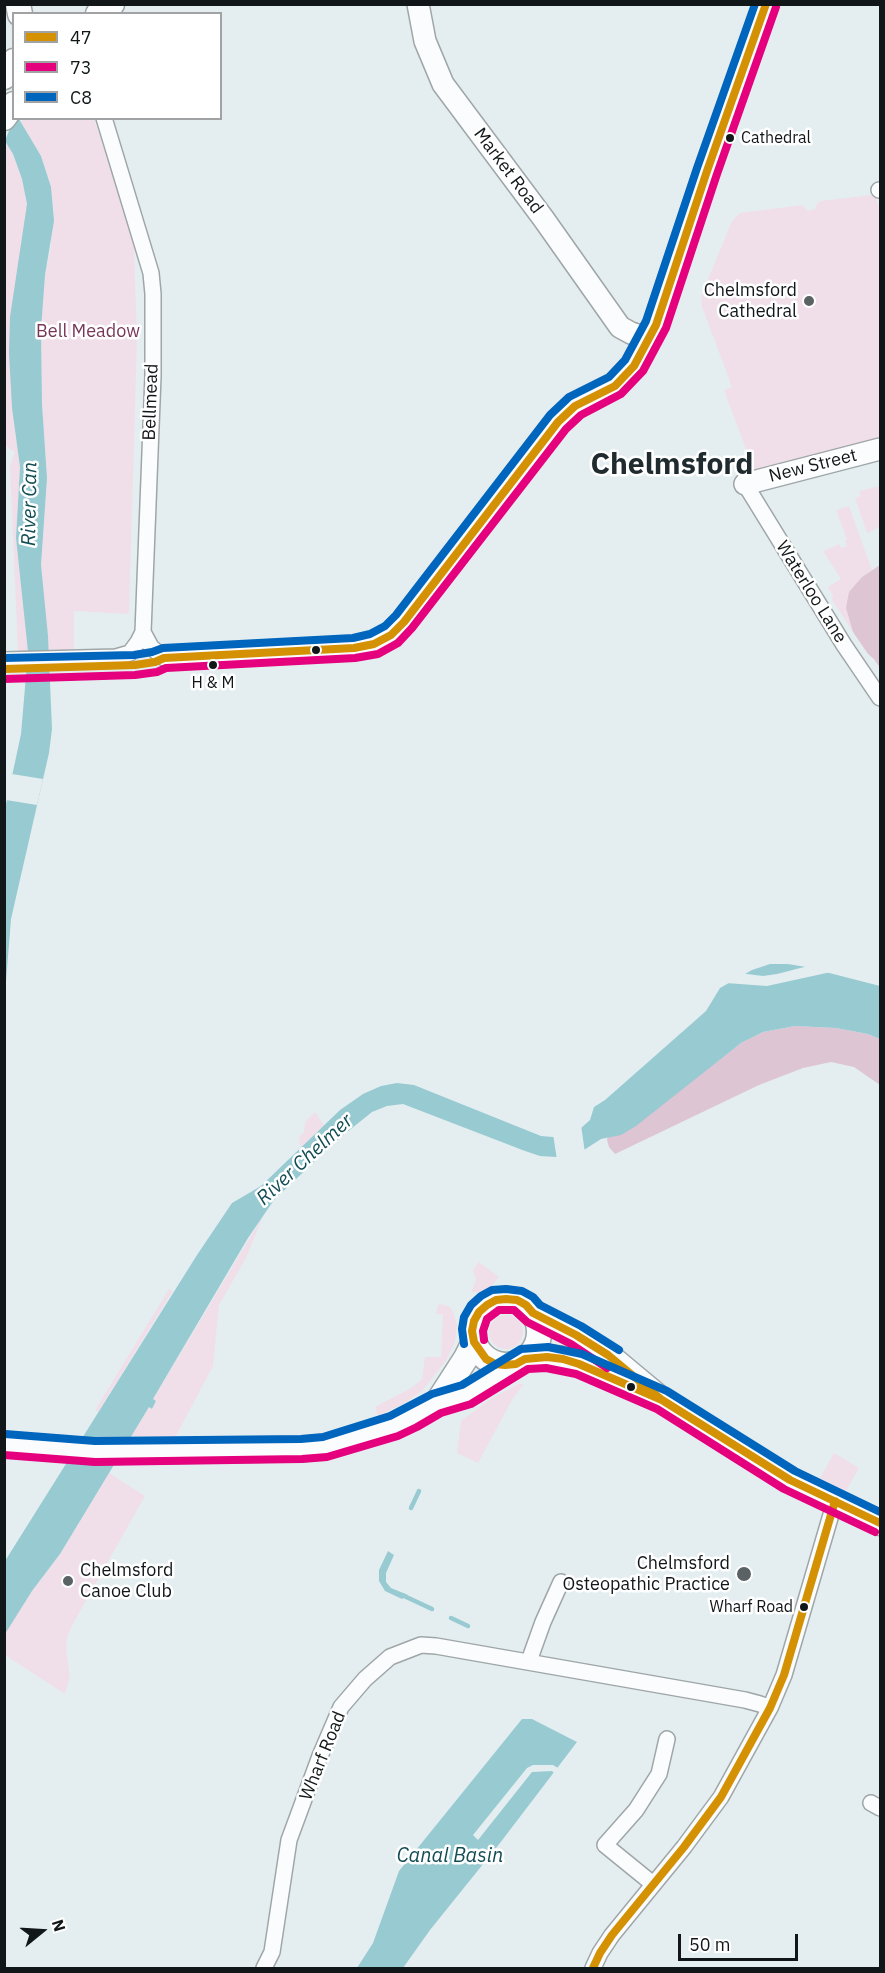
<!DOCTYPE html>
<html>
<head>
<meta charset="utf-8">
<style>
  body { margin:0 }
  #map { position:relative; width:885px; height:1973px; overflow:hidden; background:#e4eef0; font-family:"IBM Plex Sans",sans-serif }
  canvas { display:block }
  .frame { position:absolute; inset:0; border:6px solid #111718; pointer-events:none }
  .legend { position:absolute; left:12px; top:12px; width:210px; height:108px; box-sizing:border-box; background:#fff; border:2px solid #a0a2a3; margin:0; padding:8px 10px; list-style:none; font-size:18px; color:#111718 }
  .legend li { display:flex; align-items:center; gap:12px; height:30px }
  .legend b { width:30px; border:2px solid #a0a2a3 }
  .north { position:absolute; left:12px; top:1901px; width:60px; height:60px; -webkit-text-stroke:4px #fff; paint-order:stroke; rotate:72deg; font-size:16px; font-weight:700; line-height:24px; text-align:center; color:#111718 }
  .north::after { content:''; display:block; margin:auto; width:21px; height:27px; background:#111718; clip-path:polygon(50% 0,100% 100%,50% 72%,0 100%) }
  .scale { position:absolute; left:678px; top:1934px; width:120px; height:27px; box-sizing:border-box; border:3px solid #111718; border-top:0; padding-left:8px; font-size:18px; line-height:21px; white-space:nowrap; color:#111718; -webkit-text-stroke:4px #fff; paint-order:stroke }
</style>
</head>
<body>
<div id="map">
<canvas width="885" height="1973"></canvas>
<div class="frame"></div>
<ul class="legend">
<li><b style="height:8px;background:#d49104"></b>47</li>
<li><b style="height:8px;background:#e5007d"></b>73</li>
<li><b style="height:8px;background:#0065bd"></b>C8</li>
</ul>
<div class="north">N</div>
<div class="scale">50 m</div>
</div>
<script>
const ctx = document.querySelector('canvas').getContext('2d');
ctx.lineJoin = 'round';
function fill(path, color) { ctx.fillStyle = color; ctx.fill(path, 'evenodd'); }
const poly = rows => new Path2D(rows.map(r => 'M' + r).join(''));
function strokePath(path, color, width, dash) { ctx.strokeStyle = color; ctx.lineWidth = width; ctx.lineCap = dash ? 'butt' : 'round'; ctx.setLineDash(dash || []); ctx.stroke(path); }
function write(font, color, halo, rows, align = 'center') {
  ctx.font = font + ' "IBM Plex Sans",sans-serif'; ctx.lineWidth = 5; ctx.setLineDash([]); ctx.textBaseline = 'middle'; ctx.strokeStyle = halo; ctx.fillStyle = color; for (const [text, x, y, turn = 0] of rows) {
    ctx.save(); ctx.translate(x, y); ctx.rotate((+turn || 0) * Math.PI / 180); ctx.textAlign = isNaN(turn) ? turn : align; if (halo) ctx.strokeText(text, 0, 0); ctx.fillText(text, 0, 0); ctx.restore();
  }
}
const green = poly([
  [23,118,94,119,123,203,134,247,137,339,129,614,74,611,74,651,48,652,41,565,47,478,42,404,41,330,45,275,51,246,51,187,41,156,21,122],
  [7,144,13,154,22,179,27,204,12,408,20,467,16,538,28,652,18,653,10,466,15,452,4,445,4,148],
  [871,195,876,196,880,213,880,440,754,471,724,390,732,387,701,304,702,294,732,221,740,213,802,205,808,211,815,209,817,204,821,201],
  [880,486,880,527,867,533,855,498,861,496,859,491],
  [849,506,872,570,862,577,847,608,853,632,832,600,833,596,828,587,841,579,823,551,840,544,841,548,847,546,845,541,847,539,836,510],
  [315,1112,324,1125,301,1147,299,1142,300,1136,304,1132,305,1122],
  [264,1214,246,1258,219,1305,213,1366,176,1436,131,1436,149,1407,152,1409,156,1402,153,1399],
  [479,1262,499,1277,489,1289,479,1292,471,1292,476,1280,473,1270],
  [169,1289,173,1291,98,1412,95,1410],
  [442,1304,450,1307,453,1312,457,1325,455,1342,446,1361,422,1391,403,1404,378,1416,375,1407,411,1388,422,1379,425,1357,441,1357,443,1314,436,1314,438,1305],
  '489 1332a17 17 0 1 1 34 0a17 17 0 1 1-34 0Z',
  [518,1384,524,1384,512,1400,478,1463,457,1453,461,1421,492,1398],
  [834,1453,859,1468,846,1491,820,1478],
  [109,1473,145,1496,74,1622,67,1637,66,1649,70,1677,65,1694,5,1655,4,1634,32,1591,60,1554]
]);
const forest = poly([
  [880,565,880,668,874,659,868,654,853,632,846,608,849,592,862,577],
  [795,1026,836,1028,868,1034,880,1039,880,1085,854,1067,831,1062,803,1068,759,1085,615,1154,609,1147,607,1140,608,1136,621,1134,741,1043,763,1032]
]);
const water = poly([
  [14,118,19,119,41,156,51,187,54,221,45,275,41,330,42,404,47,478,41,565,48,636,52,729,49,753,11,919,5,994,5,809,21,734,28,652,16,538,20,467,12,408,9,353,10,317,27,204,22,179,13,154,5,141],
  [770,964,788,964,806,967,880,986,880,1039,868,1034,836,1028,795,1026,763,1032,741,1043,636,1126,621,1135,601,1139,584,1150,556,1157,540,1156,525,1151,403,1104,387,1106,372,1112,336,1141,274,1200,248,1238,170,1370,153,1399,156,1401,152,1409,149,1407,60,1554,32,1591,5,1634,5,1561,197,1255,232,1203,261,1186,340,1110,363,1094,381,1086,397,1083,414,1085,541,1136,553,1137,581,1128,590,1120,594,1107,605,1100,706,1011,720,988,752,970],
  [388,1551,394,1555,386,1573,386,1582,391,1588,408,1595,402,1599,385,1591,379,1581,379,1570],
  [522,1719,532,1719,577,1742,500,1843,430,1930,403,1968,357,1968,373,1943,399,1871]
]);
const pier = poly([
  [12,774,43,779,37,805,6,800],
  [812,965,827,969,831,972,767,986,726,983,719,985,739,973,763,976,777,974],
  [581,1125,585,1153,557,1160,553,1134],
  [533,1765,553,1765,558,1768,554,1773,552,1771,532,1772,478,1840,473,1835,527,1768]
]);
const stream = poly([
  [411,1508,419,1491],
  [402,1595,432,1609],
  [451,1618,468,1626]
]);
const street = poly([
  [879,190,880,190],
  [745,484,844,645,880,698],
  [143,632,151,647,164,658,354,648,374,644,385,639,404,622,558,422,575,406,615,386,634,366,649,339],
  [4,660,116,657,130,653,138,642,143,632,153,376,153,294,151,273,104,118],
  [529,1661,543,1622,561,1582],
  [871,1803,880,1808],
  [653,1884,605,1845,636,1810,659,1774,667,1739],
  [264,1968,272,1952,289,1840,320,1756,341,1707,365,1679,390,1657,421,1645,436,1646,745,1700,760,1704,770,1708],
  [593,1968,600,1953,612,1935,684,1847,721,1797,770,1708,784,1675,835,1501]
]);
const secondary = poly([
  [418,4,425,41,443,84,543,218,620,327,631,333,649,339,656,325,707,171,766,4],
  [745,484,880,449]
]);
const primary = poly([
  [18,4,20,14],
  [98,14,112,4],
  [4,77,14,61],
  [4,118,14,104],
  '473 1332a33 33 0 1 1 66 0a33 33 0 1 1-66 0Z',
  [533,1313,576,1335,608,1355,662,1400,743,1452,790,1480,880,1523],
  [525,1359,547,1357,563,1359,579,1364,640,1391],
  [437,1403,466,1358,474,1342],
  [4,1444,95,1452,302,1449,325,1447,394,1426,412,1418,437,1403,466,1395,516,1364]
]);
const bus1 = poly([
  [4,669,135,665,155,662,164,658,354,648,374,644,391,635,404,622,558,422,575,406,615,386,634,366,656,325,707,171,766,4],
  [506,1299,517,1300,526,1305,533,1313,576,1335,608,1355,662,1400,579,1364,563,1359,547,1357,525,1359,516,1364,505,1365,495,1364,486,1359,474,1342,472,1331,474,1321,479,1312,487,1305,496,1300,506,1299],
  [662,1400,790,1480,880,1523],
  [593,1968,600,1953,612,1935,684,1847,721,1797,770,1708,784,1675,835,1501]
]);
const bus2 = poly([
  [4,679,135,675,157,672,166,668,355,658,378,654,398,643,412,628,566,429,581,415,621,394,643,371,666,328,717,174,776,7],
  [484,1340,483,1331,487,1319,499,1310,514,1310,527,1322,571,1344,607,1368],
  [4,1455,95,1462,302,1459,327,1457,398,1436,417,1427,441,1413,471,1404,528,1369,546,1368,576,1374,657,1409,784,1489,875,1532]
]);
const bus3 = poly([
  [4,658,134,655,152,652,163,648,353,638,370,634,385,626,396,615,550,415,569,397,609,377,625,360,646,321,697,168,755,4],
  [464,1344,462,1329,464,1317,471,1305,481,1296,492,1290,506,1289,522,1291,533,1297,540,1305,581,1326,619,1350],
  [5,1434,95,1441,301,1439,323,1437,390,1416,432,1394,462,1385,521,1349,548,1347,582,1354,667,1391,795,1471,880,1512]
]);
const markers = [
  [730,138,5,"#111718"],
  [809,301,6,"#5b6264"],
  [316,650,5,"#111718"],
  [213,665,5,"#111718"],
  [631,1387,5,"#111718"],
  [744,1574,8,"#5b6264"],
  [68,1581,6,"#5b6264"],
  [804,1607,5,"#111718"]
];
const busNames = [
  ["Cathedral",741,138],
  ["H & M",213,683,"center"],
  ["Wharf Road",793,1607,"right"]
];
const streetNames = [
  ["Market Road",508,171,53],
  ["Bellmead",151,402,-88],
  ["New Street",813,466,-14],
  ["Waterloo Lane",811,592,58],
  ["Wharf Road",323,1756,-68]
];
const poiNames = [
  ["Chelmsford",797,291],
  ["Cathedral",797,312],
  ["Chelmsford",730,1564],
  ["Osteopathic Practice",730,1585],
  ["Chelmsford",80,1571,"left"],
  ["Canoe Club",80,1592,"left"]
];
const parkNames = [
  ["Bell Meadow",88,332]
];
const waterNames = [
  ["River Can",30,504,-89],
  ["River Chelmer",305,1160,-43],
  ["Canal Basin",450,1856]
];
const townNames = [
  ["Chelmsford",672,465]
];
fill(green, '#f0dfe9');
fill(forest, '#ddc5d3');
fill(water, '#98cad2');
fill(pier, '#e4eef0');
strokePath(stream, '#98cad2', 4.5);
strokePath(street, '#9fa6a7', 18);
strokePath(secondary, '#9fa6a7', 24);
strokePath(primary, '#9fa6a7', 27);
strokePath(street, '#fbfcfd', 15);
strokePath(secondary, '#fbfcfd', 21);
strokePath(primary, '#fbfcfd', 24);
strokePath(bus1, '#d49104', 8);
strokePath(bus2, '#e5007d', 8);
strokePath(bus3, '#0065bd', 8);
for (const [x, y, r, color] of markers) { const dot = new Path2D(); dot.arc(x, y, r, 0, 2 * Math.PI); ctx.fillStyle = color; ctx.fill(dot); strokePath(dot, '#fff', 2); }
write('16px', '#111718', '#fff', busNames, 'left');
write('18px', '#111718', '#fff', streetNames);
write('18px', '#111718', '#fff', poiNames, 'right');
write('18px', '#773758', '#fff', parkNames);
write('italic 20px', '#124c55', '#fff', waterNames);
write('bold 30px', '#1f2b2e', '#fff', townNames);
</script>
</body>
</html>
